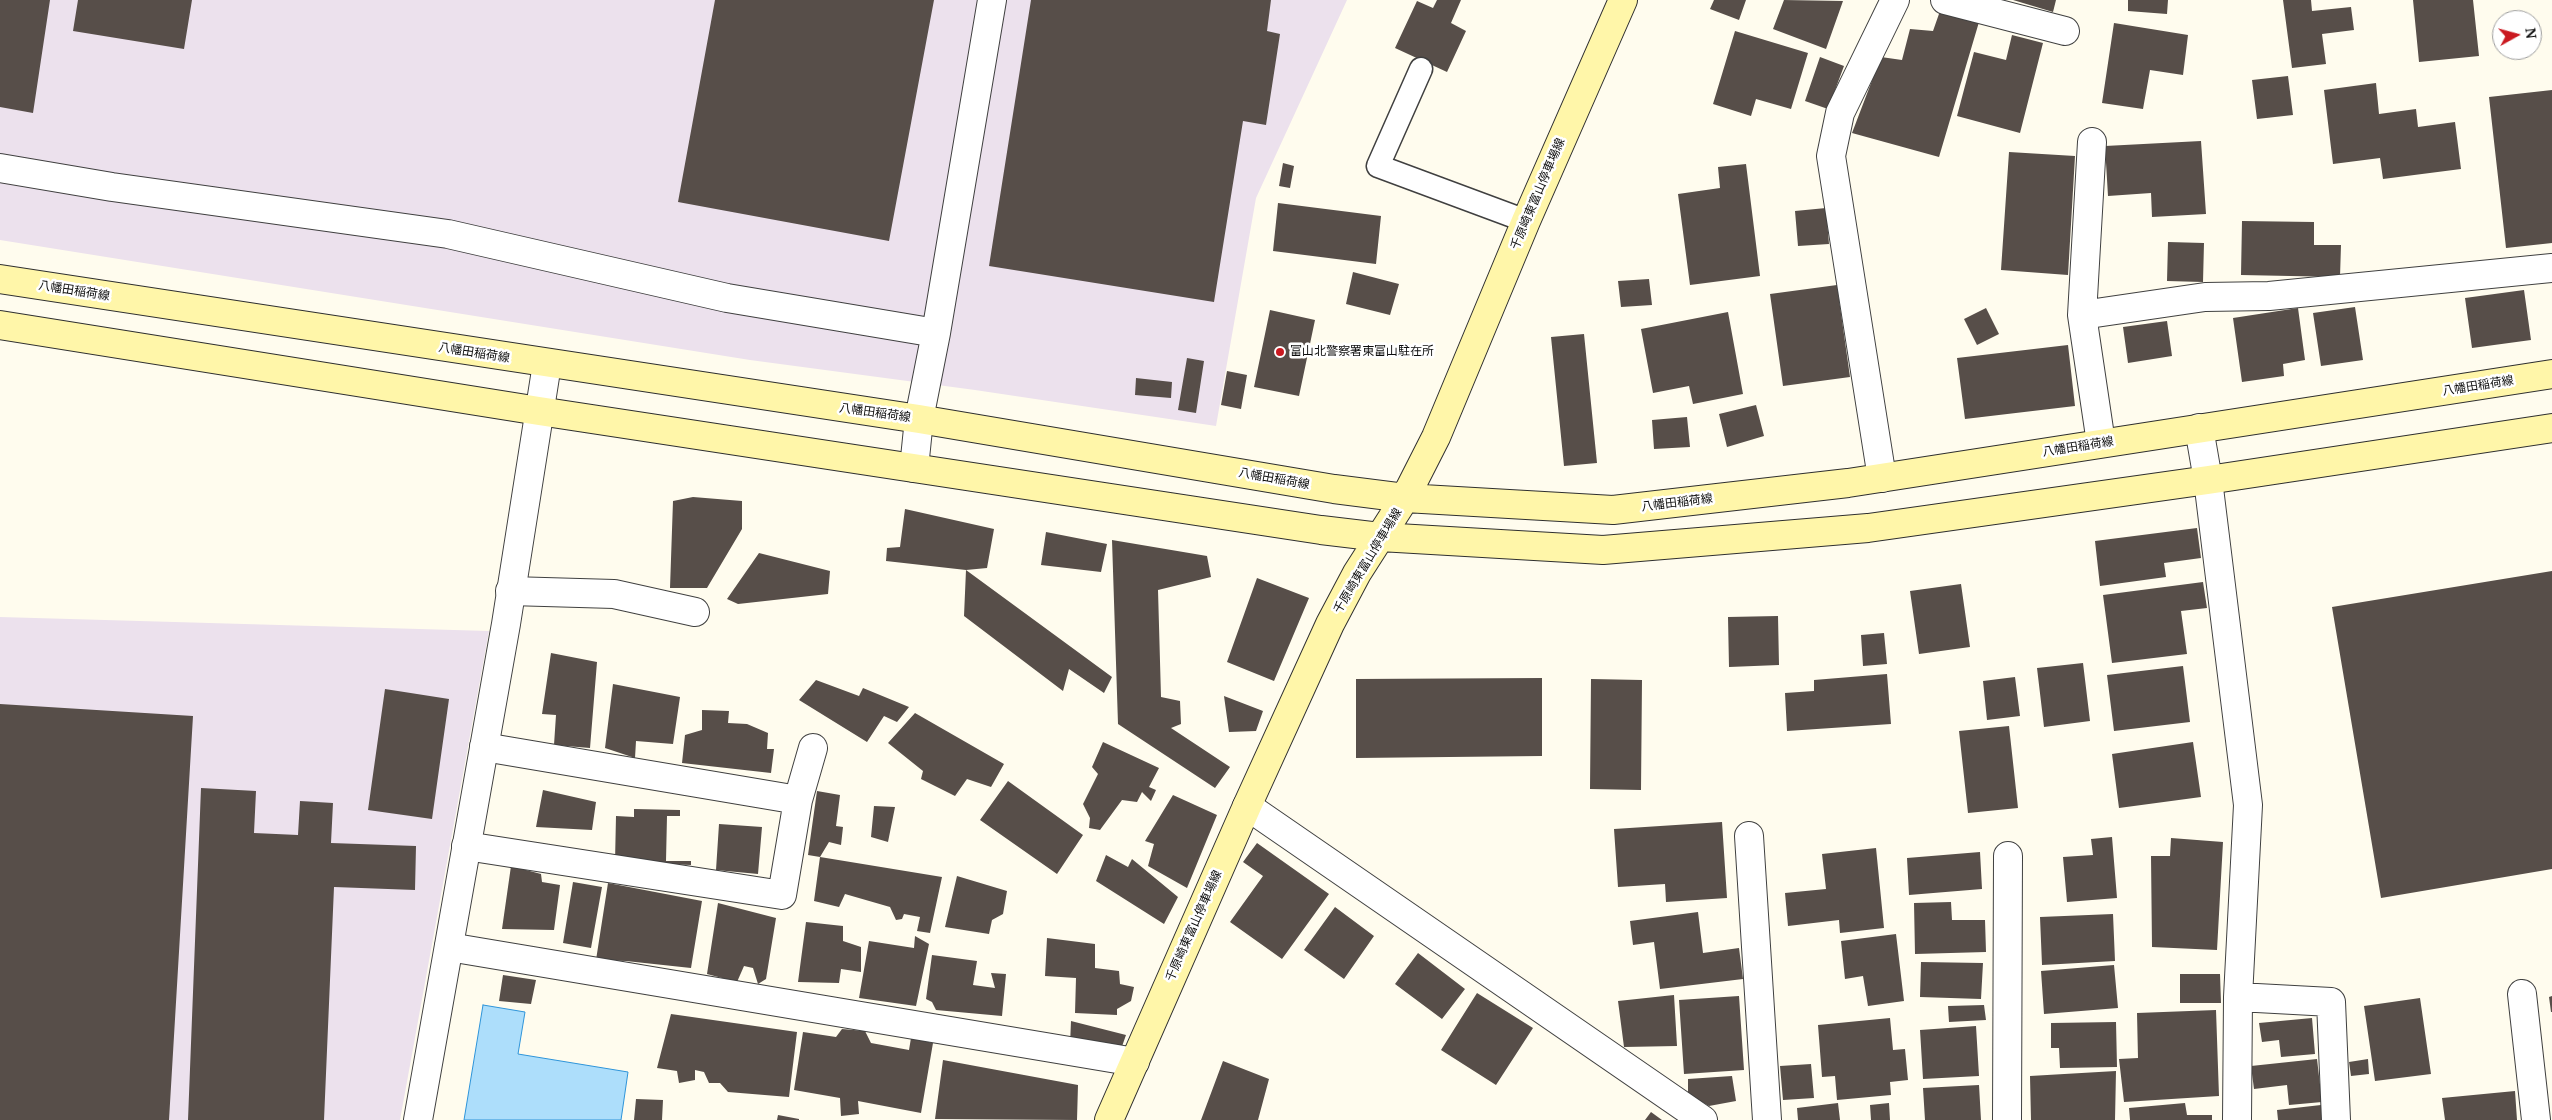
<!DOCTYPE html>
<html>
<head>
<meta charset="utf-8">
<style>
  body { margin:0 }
  #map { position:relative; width:2552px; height:1120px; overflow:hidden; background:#fffcee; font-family:"Noto Serif",serif }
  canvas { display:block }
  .north { position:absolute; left:2492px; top:10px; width:50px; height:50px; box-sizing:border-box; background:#fff; border:1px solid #9e9e9e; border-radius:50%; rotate:83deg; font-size:14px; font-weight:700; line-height:20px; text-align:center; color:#0d0d0d }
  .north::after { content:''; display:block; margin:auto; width:18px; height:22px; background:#ca1920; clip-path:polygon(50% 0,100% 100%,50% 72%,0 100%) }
</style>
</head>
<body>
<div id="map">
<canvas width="2552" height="1120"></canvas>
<div class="north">N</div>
</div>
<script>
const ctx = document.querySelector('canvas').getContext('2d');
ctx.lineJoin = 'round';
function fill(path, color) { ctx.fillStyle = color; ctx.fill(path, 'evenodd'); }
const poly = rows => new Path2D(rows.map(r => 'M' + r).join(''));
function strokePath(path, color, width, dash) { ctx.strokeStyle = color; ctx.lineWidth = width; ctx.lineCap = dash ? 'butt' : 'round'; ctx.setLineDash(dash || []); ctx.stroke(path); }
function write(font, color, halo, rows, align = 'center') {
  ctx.font = font + ' "Noto Serif","Noto Sans JP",serif'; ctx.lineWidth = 5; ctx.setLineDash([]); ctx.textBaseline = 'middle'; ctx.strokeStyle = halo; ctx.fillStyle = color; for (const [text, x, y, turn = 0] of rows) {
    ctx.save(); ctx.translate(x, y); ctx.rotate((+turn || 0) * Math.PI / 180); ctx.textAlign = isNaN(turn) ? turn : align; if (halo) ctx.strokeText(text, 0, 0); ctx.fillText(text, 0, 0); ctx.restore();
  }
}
const industrial = poly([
  [0,0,1347,0,1256,198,1216,426,975,390,750,360,0,240],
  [0,617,489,631,400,1120,0,1120]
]);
const water = poly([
  [483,1005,525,1012,518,1054,628,1072,621,1120,464,1120,483,1005]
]);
const building = poly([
  [0,0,50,0,33,113,0,107],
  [78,0,192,0,184,49,73,31],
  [715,0,934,0,889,241,678,202],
  [1031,0,1271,0,1267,31,1280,34,1266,125,1243,121,1214,302,989,266],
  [1437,0,1461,0,1451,23,1466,31,1447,72,1395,48,1417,1,1433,8],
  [1714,0,1746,0,1739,20,1710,9],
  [1784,0,1843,1,1826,49,1773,29],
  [2013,0,2056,0,2053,12],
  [2128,0,2168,0,2167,14,2128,11],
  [2283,0,2311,0,2312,11,2351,7,2354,30,2322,34,2326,64,2292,68],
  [2413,0,2473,0,2479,56,2419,62],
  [1940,11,1979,22,1939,157,1852,133,1881,57,1902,60,1910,29,1933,31],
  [2114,23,2188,35,2183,75,2150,70,2143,109,2102,103],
  [1735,31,1808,53,1791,109,1756,99,1751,116,1713,104],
  [2012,35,2043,43,2020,133,1957,116,1974,52,2006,60],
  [1820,57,1844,66,1828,109,1805,101],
  [2288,76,2293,115,2257,119,2252,80],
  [2376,83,2379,114,2416,109,2418,127,2455,122,2461,169,2383,179,2380,158,2333,164,2324,90],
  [2552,90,2552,243,2506,248,2489,97],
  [2201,141,2206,214,2152,217,2151,193,2108,196,2105,146],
  [2009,152,2075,156,2068,275,2001,270],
  [1283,163,1294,166,1290,188,1279,186],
  [1746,164,1760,276,1690,285,1678,194,1720,188,1718,167],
  [1278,203,1381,216,1376,264,1273,251],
  [1826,208,1829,244,1798,246,1795,211],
  [2242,221,2314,222,2314,245,2341,245,2340,277,2241,275],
  [2168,242,2204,243,2203,282,2167,281],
  [1353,272,1399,284,1390,315,1346,304],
  [1649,279,1652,305,1621,307,1618,281],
  [1837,285,1850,377,1783,386,1770,294],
  [2524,290,2531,340,2472,348,2465,298],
  [2355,307,2363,360,2321,366,2313,313],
  [1986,308,1999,334,1977,345,1964,319],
  [2298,308,2305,360,2283,364,2284,376,2242,382,2233,318],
  [1270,310,1315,320,1299,396,1254,387],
  [1728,312,1743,394,1693,404,1689,386,1653,393,1641,329],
  [2167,321,2172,356,2128,363,2123,327],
  [1584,334,1597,463,1564,466,1551,337],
  [2068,345,2075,406,1965,419,1957,358],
  [1187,358,1204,361,1196,413,1178,410],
  [1227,371,1247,375,1241,409,1221,405],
  [1136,378,1172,382,1171,398,1135,395],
  [1756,405,1764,436,1727,447,1719,414],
  [1687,417,1690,447,1654,449,1652,420],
  [693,497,742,501,742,529,707,588,670,588,673,501],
  [905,509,994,529,987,568,966,570,1112,677,1104,693,1069,669,1063,691,964,616,966,570,886,561,887,548,900,547],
  [2197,528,2201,558,2164,563,2166,577,2100,586,2095,541],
  [1046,532,1107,544,1101,572,1041,565],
  [1112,540,1207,556,1211,577,1158,590,1161,697,1180,701,1181,724,1171,728,1230,767,1215,788,1118,724],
  [759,553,830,571,828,594,738,604,727,599],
  [2552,571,2552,869,2381,898,2332,607],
  [1257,578,1309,598,1274,681,1227,662],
  [2203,582,2207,608,2181,611,2187,654,2112,663,2103,595],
  [1961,584,1970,647,1919,654,1910,591],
  [1778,616,1779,665,1729,667,1728,617],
  [1884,633,1887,664,1863,666,1861,635],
  [551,653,597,662,590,748,554,745,556,715,542,714],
  [2083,663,2090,721,2044,727,2037,668],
  [2183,666,2190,722,2114,731,2107,675],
  [1887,674,1891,724,1787,731,1785,693,1814,691,1814,680],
  [2015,677,2020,716,1987,720,1983,681],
  [1542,678,1542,756,1356,758,1356,679],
  [1591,679,1642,680,1641,790,1590,789],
  [816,680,859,696,863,688,909,707,897,722,884,716,867,742,799,700],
  [613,684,680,697,673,744,636,741,635,758,605,748],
  [385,689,449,699,432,819,368,810],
  [1224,696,1263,711,1256,731,1229,732],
  [0,704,193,716,169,1120,0,1120],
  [702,710,729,711,728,723,747,724,768,733,767,749,774,749,771,773,682,763,685,735,702,730],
  [915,713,1004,764,991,787,967,779,955,796,921,779,923,771,888,743],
  [2009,726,2018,808,1968,813,1959,731],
  [1103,742,1159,768,1149,787,1156,790,1151,801,1142,792,1137,802,1122,800,1100,830,1089,828,1090,818,1083,804,1098,774,1092,767],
  [2193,742,2201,797,2119,808,2112,754],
  [1008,781,1083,835,1057,874,980,820],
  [201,788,256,791,254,833,298,835,300,801,333,803,331,843,416,846,415,890,334,887,324,1120,188,1120],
  [543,790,596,802,592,830,536,827],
  [817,791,840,795,836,826,843,827,841,845,829,842,820,857,808,855],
  [1173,795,1217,815,1187,888,1148,866,1154,844,1145,841],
  [874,806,895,807,888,842,871,837],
  [634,809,680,810,680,816,667,816,666,861,691,861,691,865,615,862,616,816,634,817],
  [1722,822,1727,898,1666,902,1665,884,1618,887,1614,829],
  [719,824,762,827,758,874,716,870],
  [2112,837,2117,898,2067,902,2063,857,2093,855,2091,839],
  [2171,838,2223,842,2217,950,2152,947,2151,856,2170,856],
  [1257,843,1329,894,1282,959,1230,922,1263,876,1243,862],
  [1876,848,1884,928,1840,933,1839,920,1788,926,1785,893,1826,889,1822,854],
  [1980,852,1982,889,1909,895,1907,858],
  [1106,855,1128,867,1132,859,1178,897,1164,924,1096,881],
  [820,857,942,877,930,933,917,931,920,917,904,914,902,919,896,920,890,907,845,894,839,907,814,901],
  [511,866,541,874,542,882,560,885,554,930,502,929],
  [957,876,1007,891,1003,914,992,920,989,934,945,927],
  [573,882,602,887,591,948,563,943],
  [608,883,702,901,691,968,626,961,596,960],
  [1951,902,1952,920,1985,920,1986,952,1915,954,1914,903],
  [718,903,776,918,766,979,758,984,753,968,744,966,737,982,707,974],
  [1335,907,1374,936,1344,979,1304,950],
  [1698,912,1703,953,1739,948,1743,979,1660,989,1654,942,1633,945,1630,921],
  [2113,914,2115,961,2042,965,2040,917],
  [806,922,843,926,843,941,861,947,861,972,841,969,839,983,798,982],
  [1896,934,1904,1001,1868,1006,1863,976,1845,979,1841,941],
  [915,936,929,944,916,1006,859,998,869,941,914,948],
  [1047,938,1095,944,1095,968,1119,971,1120,984,1134,987,1131,1001,1117,1009,1117,1015,1075,1013,1076,978,1045,976],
  [1418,953,1465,989,1442,1019,1395,984],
  [932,955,977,961,973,985,995,988,991,973,1006,974,1002,1016,936,1010,932,1002,926,999],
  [1921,962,1983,963,1981,999,1920,997],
  [2114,965,2118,1008,2044,1014,2041,971],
  [2180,974,2220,974,2221,1003,2180,1003],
  [503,975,536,980,531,1004,499,1001],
  [1477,993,1533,1028,1496,1085,1441,1050],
  [1674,995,1677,1046,1624,1047,1618,1001],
  [1739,996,1744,1070,1684,1074,1679,1000],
  [2552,996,2552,1012,2551,1012,2549,997],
  [2420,998,2431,1074,2375,1081,2364,1006],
  [1984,1005,1986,1020,1949,1022,1948,1006],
  [2216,1010,2219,1096,2124,1102,2119,1059,2138,1058,2137,1013],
  [671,1014,797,1032,789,1097,728,1092,720,1083,709,1083,704,1072,695,1070,695,1080,679,1083,677,1071,657,1068],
  [1890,1018,1893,1050,1905,1049,1908,1080,1890,1082,1891,1095,1837,1100,1835,1076,1822,1077,1818,1025],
  [2312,1018,2315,1054,2281,1057,2279,1040,2262,1042,2259,1023],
  [1071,1021,1126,1035,1119,1055,1070,1045],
  [2116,1022,2117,1067,2060,1068,2059,1048,2051,1048,2051,1023],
  [1976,1026,1979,1076,1923,1079,1920,1030],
  [842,1029,865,1031,871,1043,909,1050,911,1038,933,1043,921,1113,858,1101,859,1114,841,1116,840,1098,794,1090,803,1032,836,1037],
  [2317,1059,2322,1102,2289,1105,2287,1085,2254,1089,2251,1066],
  [2368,1059,2369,1074,2351,1076,2349,1062],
  [943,1060,1078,1085,1077,1120,935,1119],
  [1223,1061,1269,1079,1258,1120,1201,1120],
  [1811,1064,1814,1098,1783,1100,1780,1066],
  [2116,1071,2115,1120,2031,1120,2030,1076],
  [1732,1076,1736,1101,1709,1106,1688,1094,1688,1079],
  [1979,1085,1981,1120,1925,1120,1923,1088],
  [2515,1091,2517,1120,2445,1120,2442,1098],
  [636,1099,663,1100,662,1120,634,1120],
  [1838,1103,1840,1120,1798,1120,1797,1108],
  [1889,1103,1890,1120,1871,1120,1870,1105],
  [2185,1103,2187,1115,2212,1115,2212,1120,2130,1120,2129,1108],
  [2321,1105,2323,1120,2278,1120,2277,1110],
  [1651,1112,1662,1120,1645,1120],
  [778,1115,799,1119,799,1120,777,1120]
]);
const service = poly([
  [1421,69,1378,166,1526,221]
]);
const minor = poly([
  [1945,0,2065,31],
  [2092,142,2082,315,2101,443],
  [0,168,112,187,448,234,727,298,936,333,919,419,914,468],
  [2082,315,2205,297,2269,296,2552,268],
  [936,333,992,0],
  [2199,428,2208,480,2248,805,2238,997,2237,1120],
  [1882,478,1831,156,1840,113,1895,0],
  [510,591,614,594,695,612],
  [484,747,798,800],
  [1247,806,1703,1120],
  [1749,836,1767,1120],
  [466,846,782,895,798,800,813,748],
  [449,947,1135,1062],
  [2522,994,2536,1120],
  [2238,997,2331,1002,2336,1120],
  [2007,1120,2008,856]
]);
const tertiary = poly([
  [418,1120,506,624,547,364]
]);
const secondary = poly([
  [0,279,919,419,1334,489,1405,498,1613,510,1848,483,2552,374],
  [0,325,539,411,1321,530,1380,537,1603,550,1868,528,2208,480,2552,428],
  [1109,1120,1247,806,1330,624,1357,573,1405,498,1436,437,1526,221,1623,0]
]);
const markers = [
  [1280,352,5,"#ca1920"]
];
const streetNames = [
  ["千原崎東富山停車場線",1538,194,-67],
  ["八幡田稲荷線",74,291,9],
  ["八幡田稲荷線",474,353,9],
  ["八幡田稲荷線",2478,386,-9],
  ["八幡田稲荷線",875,413,8],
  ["八幡田稲荷線",2078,447,-9],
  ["八幡田稲荷線",1274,479,10],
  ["八幡田稲荷線",1677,503,-7],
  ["千原崎東富山停車場線",1368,561,-59],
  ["千原崎東富山停車場線",1194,926,-66]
];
const poiNames = [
  ["富山北警察署東富山駐在所",1290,352]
];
fill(industrial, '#ece1ed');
fill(water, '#addefb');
strokePath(water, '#2e94d9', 1);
fill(building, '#574e49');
strokePath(service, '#404040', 25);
strokePath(minor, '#404040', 30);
strokePath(tertiary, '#404040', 30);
strokePath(secondary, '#2f2f2f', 30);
strokePath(service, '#fff', 22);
strokePath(minor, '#fff', 28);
strokePath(tertiary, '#fff', 28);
strokePath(secondary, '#fff6a9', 28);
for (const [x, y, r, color] of markers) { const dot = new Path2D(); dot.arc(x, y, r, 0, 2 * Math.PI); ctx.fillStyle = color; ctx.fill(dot); strokePath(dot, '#fff', 2); }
write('12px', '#0d0d0d', '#fff', streetNames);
write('12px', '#0d0d0d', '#fff', poiNames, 'left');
</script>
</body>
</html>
